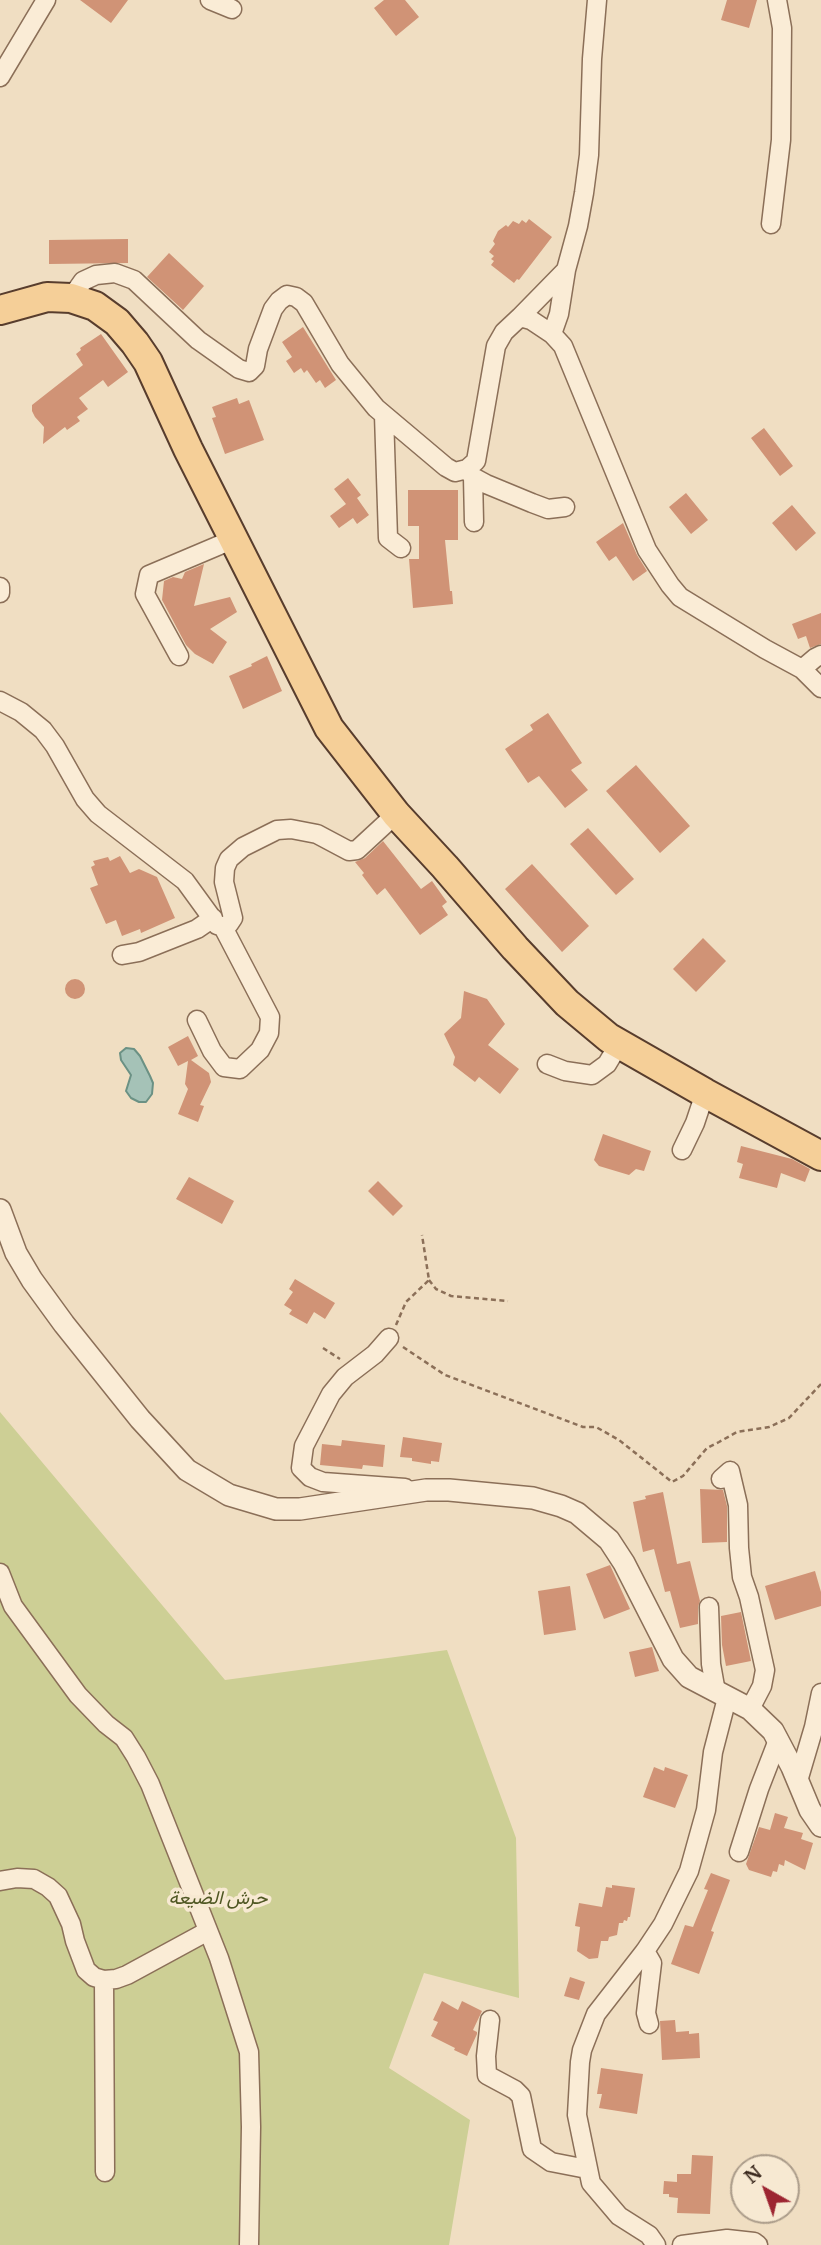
<!DOCTYPE html>
<html>
<head>
<meta charset="utf-8">
<style>
  body { margin:0 }
  #map { position:relative; width:821px; height:2245px; overflow:hidden; background:#f0dec2; font-family:Merriweather,serif }
  canvas { display:block }
  .north { position:absolute; left:730px; top:2154px; width:70px; height:70px; box-sizing:border-box; background:#f7e9d2; border:2px solid #ab9c8a; border-radius:50%; rotate:320deg; font-size:19px; font-weight:700; line-height:28px; text-align:center; color:#3a281d }
  .north::after { content:''; display:block; margin:auto; width:24px; height:32px; background:#9d2531; clip-path:polygon(50% 0,100% 100%,50% 72%,0 100%) }
</style>
</head>
<body>
<div id="map">
<canvas width="821" height="2245"></canvas>
<div class="north">N</div>
</div>
<script>
const ctx = document.querySelector('canvas').getContext('2d');
ctx.lineJoin = 'round';
function fill(path, color) { ctx.fillStyle = color; ctx.fill(path, 'evenodd'); }
const poly = rows => new Path2D(rows.map(r => 'M' + r).join(''));
function strokePath(path, color, width, dash) { ctx.strokeStyle = color; ctx.lineWidth = width; ctx.lineCap = dash ? 'butt' : 'round'; ctx.setLineDash(dash || []); ctx.stroke(path); }
function write(font, color, halo, rows, align = 'center') {
  ctx.font = font + ' Merriweather,Vazirmatn,serif'; ctx.lineWidth = 7; ctx.setLineDash([]); ctx.textBaseline = 'middle'; ctx.strokeStyle = halo; ctx.fillStyle = color; for (const [text, x, y, turn = 0] of rows) {
    ctx.save(); ctx.translate(x, y); ctx.rotate((+turn || 0) * Math.PI / 180); ctx.textAlign = isNaN(turn) ? turn : align; if (halo) ctx.strokeText(text, 0, 0); ctx.fillText(text, 0, 0); ctx.restore();
  }
}
const green = poly([
  [0,1412,225,1680,447,1650,516,1838,519,1998,424,1973,389,2068,470,2120,449,2245,0,2245]
]);
const water = poly([
  [126,1048,134,1049,140,1056,150,1076,153,1083,152,1094,146,1102,139,1102,131,1098,126,1091,131,1075,121,1060,120,1053,126,1048]
]);
const building = poly([
  [80,0,128,0,111,23],
  [384,0,405,0,419,17,396,36,374,8],
  [727,0,757,0,749,28,721,20],
  [529,219,552,237,519,280,517,279,514,283,491,265,494,261,491,259,494,256,489,252,495,244,493,241,498,231,506,225,508,227,513,221,519,224,522,220,526,223],
  [128,239,128,263,49,264,49,240],
  [169,253,204,286,183,310,147,277],
  [303,327,336,380,325,388,320,380,316,383,307,370,304,373,301,368,294,373,286,361,292,357,282,342],
  [101,334,128,372,108,387,103,380,79,398,88,409,77,417,80,421,67,430,65,427,43,444,44,427,35,417,32,411,32,405,83,365,76,354,81,350,80,348],
  [237,398,239,404,249,400,264,440,225,454,212,418,216,417,212,407],
  [764,428,793,466,780,476,751,438],
  [348,478,361,495,357,498,369,515,357,524,353,518,339,528,330,516,346,504,334,489],
  [408,490,458,490,458,540,445,540,450,591,452,591,453,604,413,608,409,559,419,559,419,526,408,526],
  [686,493,708,520,691,534,669,507],
  [792,505,816,533,796,551,772,523],
  [623,523,637,555,647,571,633,581,616,556,609,561,596,542],
  [204,564,194,606,230,597,237,612,210,629,227,642,213,664,195,654,186,645,162,600,164,581,173,577,182,579,185,572],
  [821,613,821,644,810,648,806,636,798,639,792,624],
  [267,656,282,691,243,709,229,676,252,666,251,664],
  [548,713,582,763,571,770,588,790,565,808,539,776,528,783,505,749,533,730,530,725],
  [636,765,690,826,660,853,606,791],
  [588,828,634,879,616,895,570,844],
  [383,841,421,889,432,881,447,902,442,906,448,915,420,935,385,888,377,895,362,875,364,873,355,862,365,858],
  [120,856,130,873,139,869,157,877,175,918,141,933,140,929,122,936,116,920,106,924,90,888,98,885,91,867,95,865,93,861,108,857,110,861],
  [532,864,589,926,562,952,505,889],
  [703,938,726,961,696,992,673,969],
  '65 989a10 10 0 1 1 20 0a10 10 0 1 1-20 0Z',
  [464,991,487,999,505,1024,488,1045,519,1069,500,1094,479,1077,475,1082,453,1065,455,1057,444,1034,461,1018],
  [188,1036,198,1056,191,1060,209,1073,211,1082,200,1105,204,1106,198,1122,178,1114,188,1089,185,1084,188,1061,178,1066,168,1047],
  [603,1134,651,1151,644,1171,636,1169,629,1175,599,1166,594,1160],
  [741,1146,792,1159,810,1169,805,1182,781,1173,777,1188,739,1178,743,1164,737,1162],
  [189,1177,234,1201,222,1224,176,1199],
  [378,1181,403,1206,393,1216,368,1191],
  [295,1279,335,1303,325,1319,314,1312,307,1324,289,1314,292,1310,284,1305,293,1292,289,1289],
  [403,1437,442,1443,439,1462,431,1461,431,1464,412,1461,412,1458,400,1457],
  [342,1440,385,1445,383,1467,363,1465,362,1469,320,1465,322,1444,341,1446],
  [700,1489,723,1490,727,1506,727,1542,702,1543],
  [663,1492,677,1564,690,1561,700,1601,698,1607,698,1624,680,1628,670,1591,665,1592,654,1549,643,1552,633,1502,646,1499,645,1496],
  [610,1565,630,1609,604,1619,586,1574],
  [815,1571,821,1592,821,1606,775,1620,765,1586],
  [570,1586,576,1630,544,1635,538,1591],
  [741,1612,751,1661,726,1666,722,1645,721,1616],
  [652,1647,659,1671,635,1677,629,1652],
  [654,1767,664,1771,665,1767,688,1775,675,1808,643,1797],
  [775,1813,788,1817,784,1828,803,1833,801,1839,813,1843,805,1870,785,1860,784,1866,779,1864,777,1872,773,1871,771,1877,749,1870,746,1864,759,1827,770,1830],
  [711,1873,730,1880,711,1931,714,1932,699,1974,671,1964,685,1925,693,1927,708,1890,704,1889],
  [612,1885,635,1888,630,1917,628,1917,627,1921,624,1920,623,1923,619,1923,617,1935,609,1937,608,1941,601,1941,598,1958,589,1959,577,1951,580,1927,575,1926,579,1903,602,1907,606,1887,612,1888],
  [570,1977,585,1982,579,2000,564,1996],
  [442,2001,458,2010,462,2001,482,2011,473,2030,477,2032,477,2034,467,2056,454,2050,455,2048,431,2036,438,2022,433,2020],
  [675,2020,676,2032,689,2031,689,2034,699,2033,700,2058,662,2060,660,2021],
  [601,2068,643,2074,637,2114,599,2108,602,2094,597,2094],
  [692,2155,713,2156,710,2214,677,2213,678,2198,669,2197,669,2194,663,2194,664,2181,677,2182,677,2174,691,2174]
]);
const path = poly([
  [429,1280,436,1289,451,1296,508,1301],
  [396,1325,406,1302,429,1280,422,1235],
  [403,1347,445,1375,583,1427,596,1427,619,1440,672,1482,683,1476,707,1448,719,1442,737,1432,769,1427,789,1418,821,1384],
  [323,1348,340,1359]
]);
const minor = poly([
  [210,0,232,9],
  [0,77,46,0],
  [771,224,781,140,782,28,777,0],
  [71,298,83,281,96,275,115,273,134,280,198,340,239,369,249,372,255,366,258,349,273,309,279,301,287,295,296,297,304,303,340,364,376,408,446,467,455,472,467,469,476,461,496,346,504,332,520,317,531,320,552,334,563,346,647,550,670,585,680,597,765,649,802,669,821,688],
  [520,317,566,270],
  [552,334,559,314,566,270,578,226,584,193,589,155,592,59,597,0],
  [384,415,388,538,401,548],
  [467,469,473,477,486,484,532,503,548,509,565,507],
  [473,477,474,522],
  [0,587,0,593],
  [179,656,145,594,149,575,234,539],
  [802,669,815,658,821,655],
  [0,701,21,712,43,730,55,746,85,799,98,814,185,881,217,925,223,927,229,924,233,918,224,882,225,868,229,859,243,847,277,830,291,829,317,834,349,851,357,850,396,814],
  [122,955,139,952,197,929,213,918],
  [197,1020,212,1051,224,1067,240,1069,260,1050,269,1033,270,1017,223,927],
  [547,1064,565,1071,592,1075,607,1064,619,1044],
  [682,1150,695,1123,705,1093],
  [389,1338,375,1354,345,1377,331,1394,304,1446,301,1468,310,1477,323,1482,405,1488],
  [721,1479,730,1471,738,1505,739,1548,742,1577,749,1597,765,1670,762,1686,750,1709],
  [0,1573,13,1606,78,1695,106,1724,124,1738,136,1757,150,1784,219,1958,249,2052,251,2127,249,2245],
  [709,1607,711,1664,716,1692],
  [798,1781,814,1727,821,1693],
  [739,1852,759,1789,778,1740],
  [0,1881,17,1878,34,1879,48,1887,58,1896,71,1924,75,1941,86,1970,94,1977,104,1980,116,1979,127,1975,208,1931],
  [645,1951,652,1963,646,2013,649,2024],
  [104,1980,105,2172],
  [490,2020,486,2056,487,2075,515,2090,521,2096,532,2149,551,2162,587,2169],
  [656,2245,649,2235,619,2216,591,2183,577,2115,580,2062,582,2050,596,2014,645,1951,663,1924,689,1871,706,1810,713,1752,727,1698],
  [682,2245,727,2239,754,2242,758,2245]
]);
const tertiary = poly([
  [0,1210,16,1253,32,1280,64,1324,140,1419,187,1470,229,1495,276,1509,300,1509,426,1490,449,1490,533,1498,561,1506,577,1513,609,1540,624,1563,673,1659,689,1677,750,1709,773,1731,792,1767,810,1810,821,1826]
]);
const primary = poly([
  [0,310,47,297,71,298,95,306,117,322,135,343,148,362,188,449,329,728,396,814,445,867,515,948,567,1003,609,1038,705,1093,821,1156]
]);
const parkNames = [
  ["حرش الضيعة",218,1899]
];
fill(green, '#cdcf95');
fill(water, '#a5c2b7');
strokePath(water, '#6b9184', 2);
fill(building, '#d09376');
strokePath(minor, '#8b6f58', 21);
strokePath(tertiary, '#8b6f58', 24);
strokePath(primary, '#583d2d', 32);
strokePath(path, '#8b6f58', 2.5, [5, 3.5]);
strokePath(minor, '#faecd6', 18);
strokePath(tertiary, '#faecd6', 21);
strokePath(primary, '#f5cf98', 28);
write('italic 19px', '#4f5723', '#f7e9d2', parkNames);
</script>
</body>
</html>
